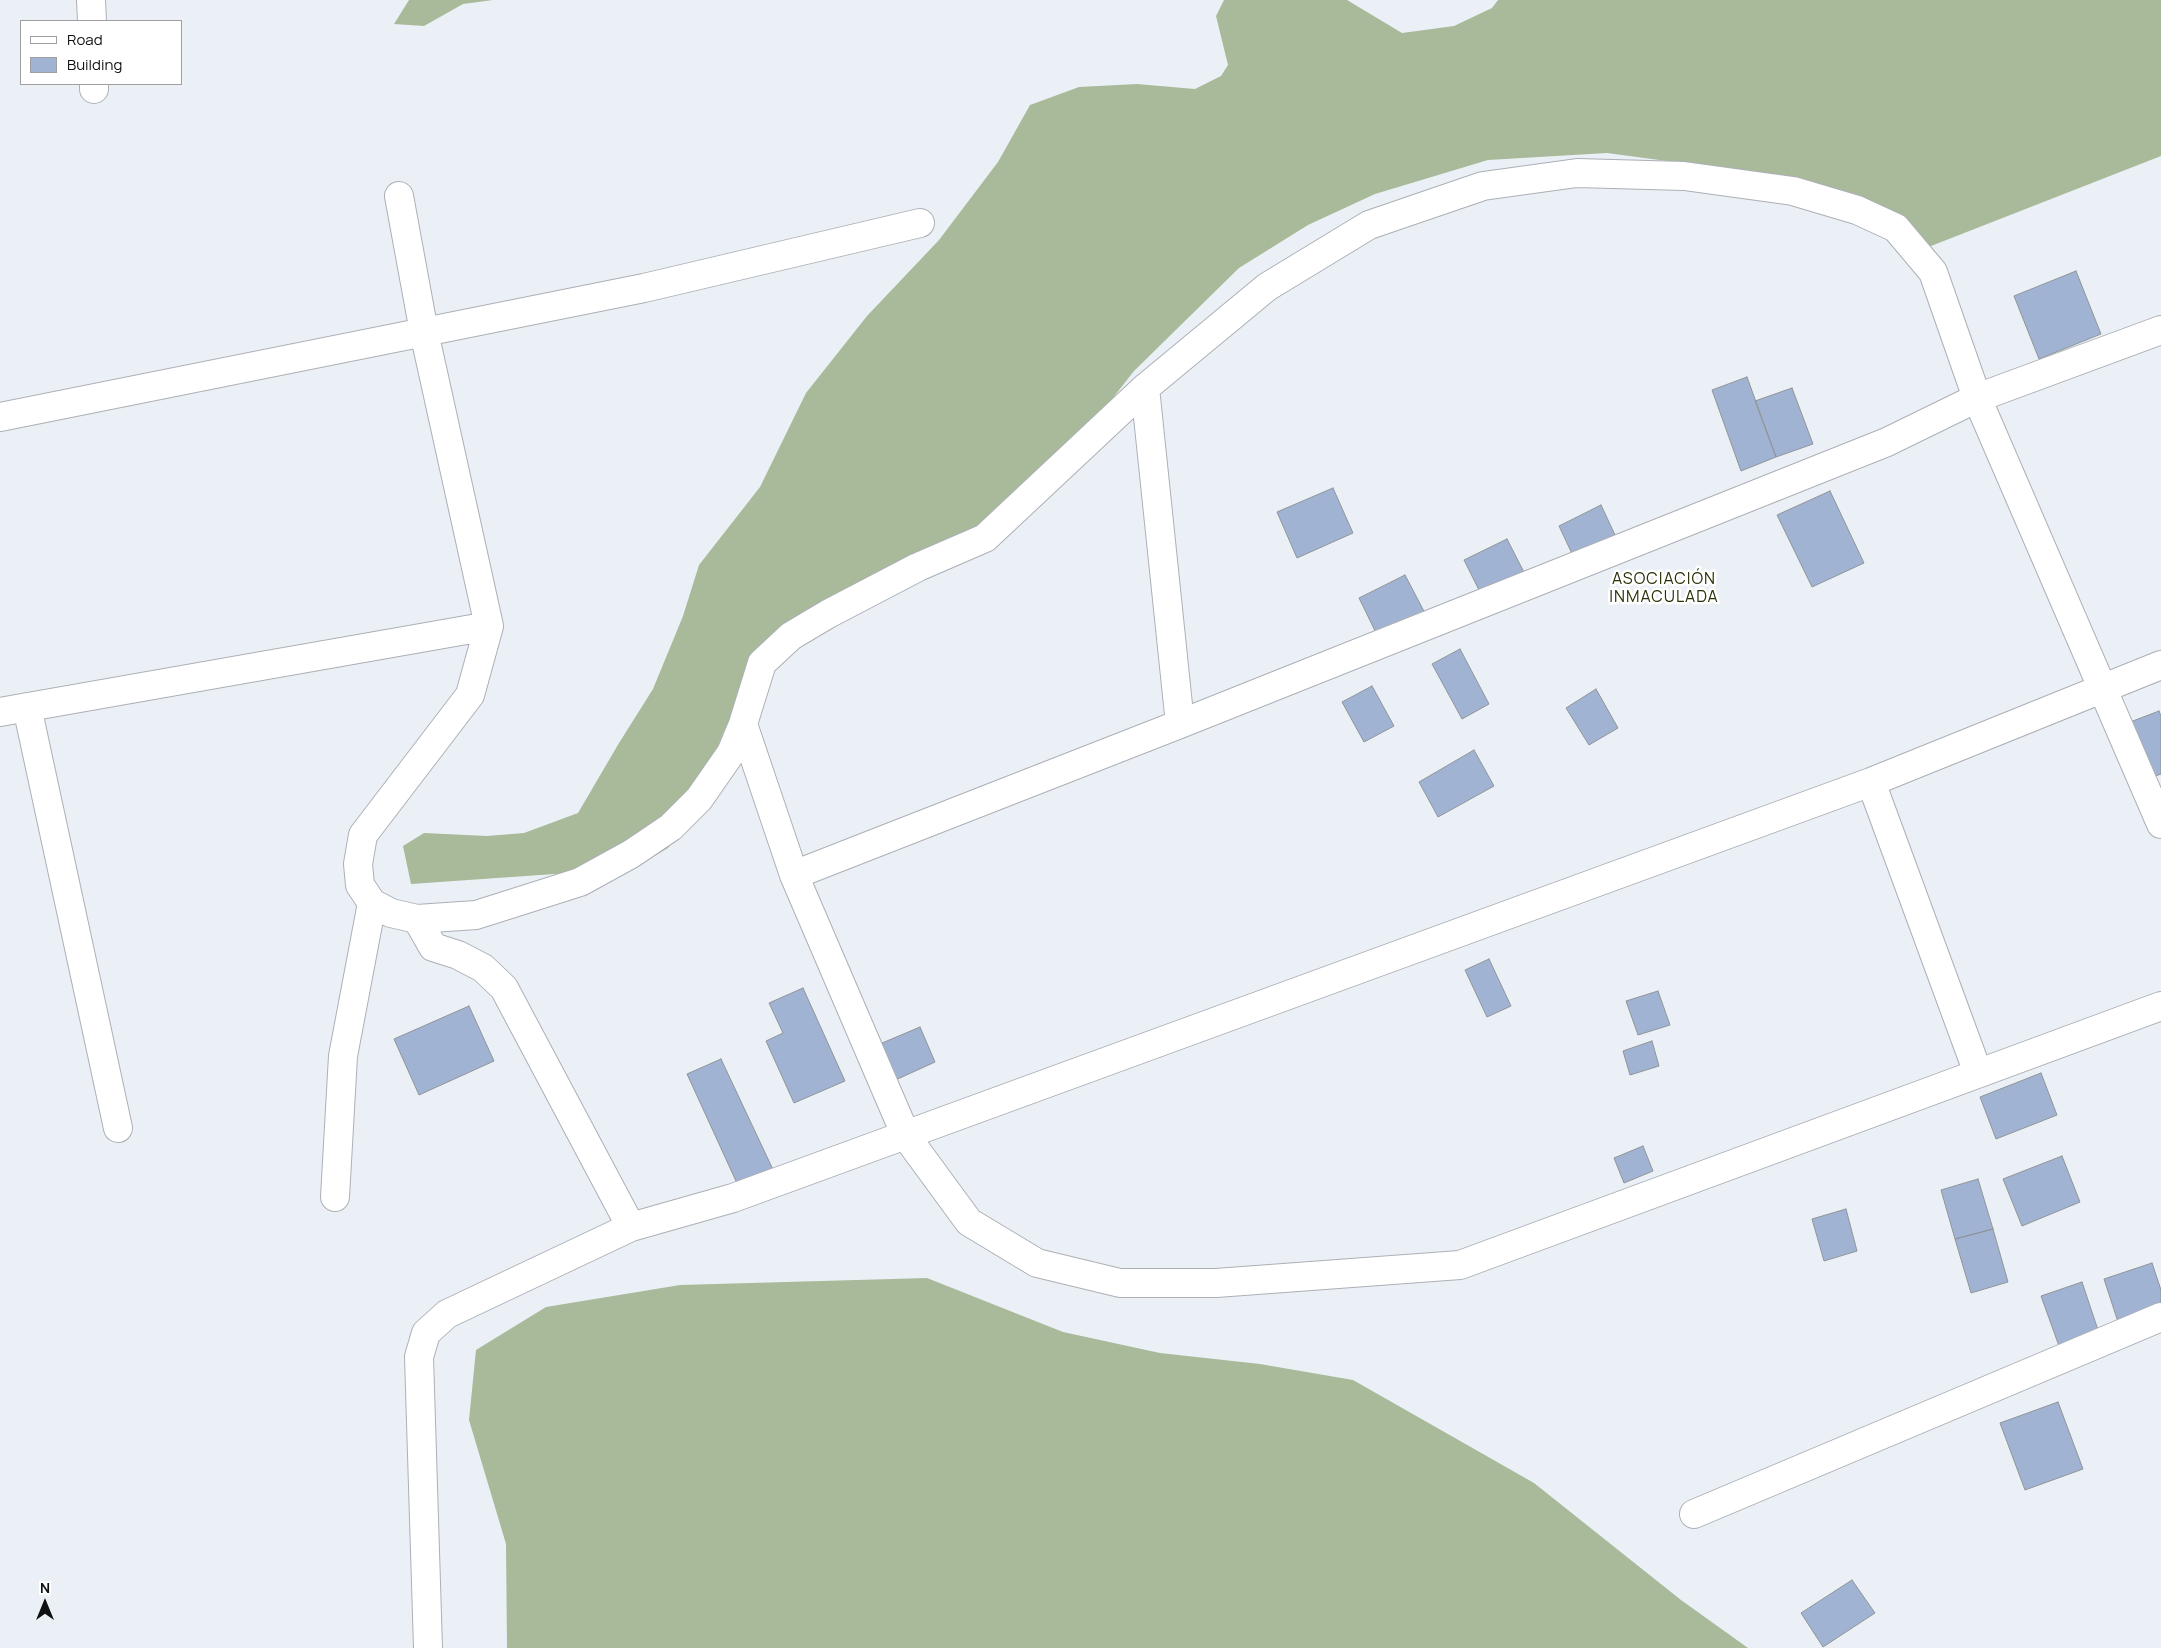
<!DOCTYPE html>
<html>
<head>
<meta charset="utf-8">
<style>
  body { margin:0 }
  #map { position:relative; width:2161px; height:1648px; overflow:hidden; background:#ebf0f6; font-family:Manrope,sans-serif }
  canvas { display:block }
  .legend { position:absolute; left:20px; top:20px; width:162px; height:65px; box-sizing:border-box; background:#fff; border:1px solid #9f9fa0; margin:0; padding:6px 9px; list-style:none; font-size:15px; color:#0e1012 }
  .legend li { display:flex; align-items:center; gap:10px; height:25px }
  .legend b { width:25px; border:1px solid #9f9fa0 }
  .north { position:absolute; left:20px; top:1578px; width:50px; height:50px; -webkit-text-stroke:4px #fff; paint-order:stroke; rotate:0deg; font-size:14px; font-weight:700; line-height:20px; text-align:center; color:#0e1012 }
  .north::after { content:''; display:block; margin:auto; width:18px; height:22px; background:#0e1012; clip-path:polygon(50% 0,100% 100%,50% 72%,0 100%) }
</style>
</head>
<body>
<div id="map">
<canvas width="2161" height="1648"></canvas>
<ul class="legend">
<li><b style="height:6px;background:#fff"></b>Road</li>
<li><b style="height:14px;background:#a0b3d2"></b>Building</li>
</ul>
<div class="north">N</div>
</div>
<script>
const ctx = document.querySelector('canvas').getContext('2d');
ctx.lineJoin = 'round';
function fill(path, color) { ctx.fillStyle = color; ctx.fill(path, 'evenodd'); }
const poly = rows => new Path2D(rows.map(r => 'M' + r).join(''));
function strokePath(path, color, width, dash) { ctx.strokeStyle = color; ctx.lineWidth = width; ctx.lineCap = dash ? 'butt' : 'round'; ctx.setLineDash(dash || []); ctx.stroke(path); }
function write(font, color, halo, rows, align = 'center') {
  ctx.font = font + ' Manrope,sans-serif'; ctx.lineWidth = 5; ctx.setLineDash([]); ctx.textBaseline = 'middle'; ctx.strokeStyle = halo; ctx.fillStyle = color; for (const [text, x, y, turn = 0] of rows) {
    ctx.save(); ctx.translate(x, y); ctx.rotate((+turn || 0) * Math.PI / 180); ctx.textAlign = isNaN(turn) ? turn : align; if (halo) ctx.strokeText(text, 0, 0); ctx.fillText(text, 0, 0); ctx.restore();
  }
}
const forest = poly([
  [409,0,493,0,463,4,424,26,394,24],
  [1224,0,1347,0,1402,33,1454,26,1492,8,1498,0,2161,0,2161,156,1931,246,1879,220,1764,174,1607,153,1488,160,1375,194,1308,225,1239,268,1134,371,1033,500,774,659,724,731,689,820,668,848,646,861,612,870,411,884,403,846,424,833,487,836,524,833,578,813,619,743,653,689,683,616,699,565,760,487,806,393,867,316,939,240,998,162,1030,105,1079,87,1137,84,1195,89,1221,76,1228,65,1216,16],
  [927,1278,1063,1332,1160,1353,1260,1364,1353,1380,1534,1483,1681,1600,1748,1648,507,1648,506,1544,469,1420,476,1350,546,1307,680,1285]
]);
const building = poly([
  [2076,271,2101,334,2039,359,2014,296,2076,271],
  [1747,377,1776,457,1741,471,1712,390,1747,377],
  [1792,388,1813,444,1776,457,1755,401,1792,388],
  [1333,488,1353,533,1297,558,1277,512,1333,488],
  [1830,491,1864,563,1812,587,1777,515,1830,491],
  [1601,505,1616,537,1574,558,1559,526,1601,505],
  [1507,539,1528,580,1485,602,1464,560,1507,539],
  [1405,575,1427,617,1380,641,1359,598,1405,575],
  [1460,649,1489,704,1462,719,1432,664,1460,649],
  [1372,686,1394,726,1364,742,1342,702,1372,686],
  [1596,689,1618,728,1589,745,1566,708,1596,689],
  [2159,711,2161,716,2161,774,2147,779,2125,724,2159,711],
  [1474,750,1494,786,1438,817,1419,782,1474,750],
  [1489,959,1511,1006,1487,1017,1465,970,1489,959],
  [803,988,845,1081,794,1103,766,1041,783,1033,769,1003,803,988],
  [1658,991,1670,1025,1638,1035,1626,1001,1658,991],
  [469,1006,494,1061,419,1095,394,1039,469,1006],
  [920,1027,935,1062,891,1082,875,1046,920,1027],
  [1652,1041,1659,1066,1630,1075,1623,1051,1652,1041],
  [721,1059,776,1176,741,1192,687,1074,721,1059],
  [2041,1073,2057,1115,1996,1139,1980,1097,2041,1073],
  [1643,1146,1653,1171,1624,1183,1614,1158,1643,1146],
  [2062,1156,2080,1202,2022,1226,2003,1179,2062,1156],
  [1978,1179,1993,1229,1955,1239,1941,1190,1978,1179],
  [1846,1209,1857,1251,1824,1261,1812,1219,1846,1209],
  [1993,1229,2008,1282,1971,1293,1955,1239,1993,1229],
  [2152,1263,2161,1290,2161,1315,2120,1328,2104,1279,2152,1263],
  [2082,1282,2099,1333,2059,1346,2041,1296,2082,1282],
  [2058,1402,2083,1469,2025,1490,2000,1423,2058,1402],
  [1852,1580,1875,1613,1823,1647,1801,1613,1852,1580]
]);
const minor = poly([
  [91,0,92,21],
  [94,84,94,89],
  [1145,388,1180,724],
  [0,417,644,288,920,223],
  [27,707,118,1128],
  [0,712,489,626],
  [743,724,794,875,906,1136,969,1222,1037,1263,1120,1283,1216,1283,1460,1265,2161,1006],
  [1871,782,1978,1073],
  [794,875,1180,724,1887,442,1977,398,2161,330],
  [372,903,360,885,358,864,363,835,470,695,489,626,424,332,399,196],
  [417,919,433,947,458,955,483,968,504,988,631,1227],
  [335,1197,343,1056,372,903,391,913,417,919,476,915,580,882,631,854,671,827,699,799,731,753,743,724,762,663,791,636,828,614,918,567,985,538,1145,388,1267,287,1369,225,1483,186,1577,173,1684,176,1793,191,1857,210,1896,228,1933,272,1977,398,2161,824],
  [1694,1514,2161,1317],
  [428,1648,419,1357,426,1333,447,1314,631,1227,733,1198,1871,782,2161,665]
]);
const neighbourhoodNames = [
  ["ASOCIACIÓN",1664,580],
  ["INMACULADA",1664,598]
];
fill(forest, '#a8ba9a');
fill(building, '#a0b3d2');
strokePath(building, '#909499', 1);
strokePath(minor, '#acb0b6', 30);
strokePath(minor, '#fff', 28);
ctx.letterSpacing = '1px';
write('16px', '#2a3007', '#fff', neighbourhoodNames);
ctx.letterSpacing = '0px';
</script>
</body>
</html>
